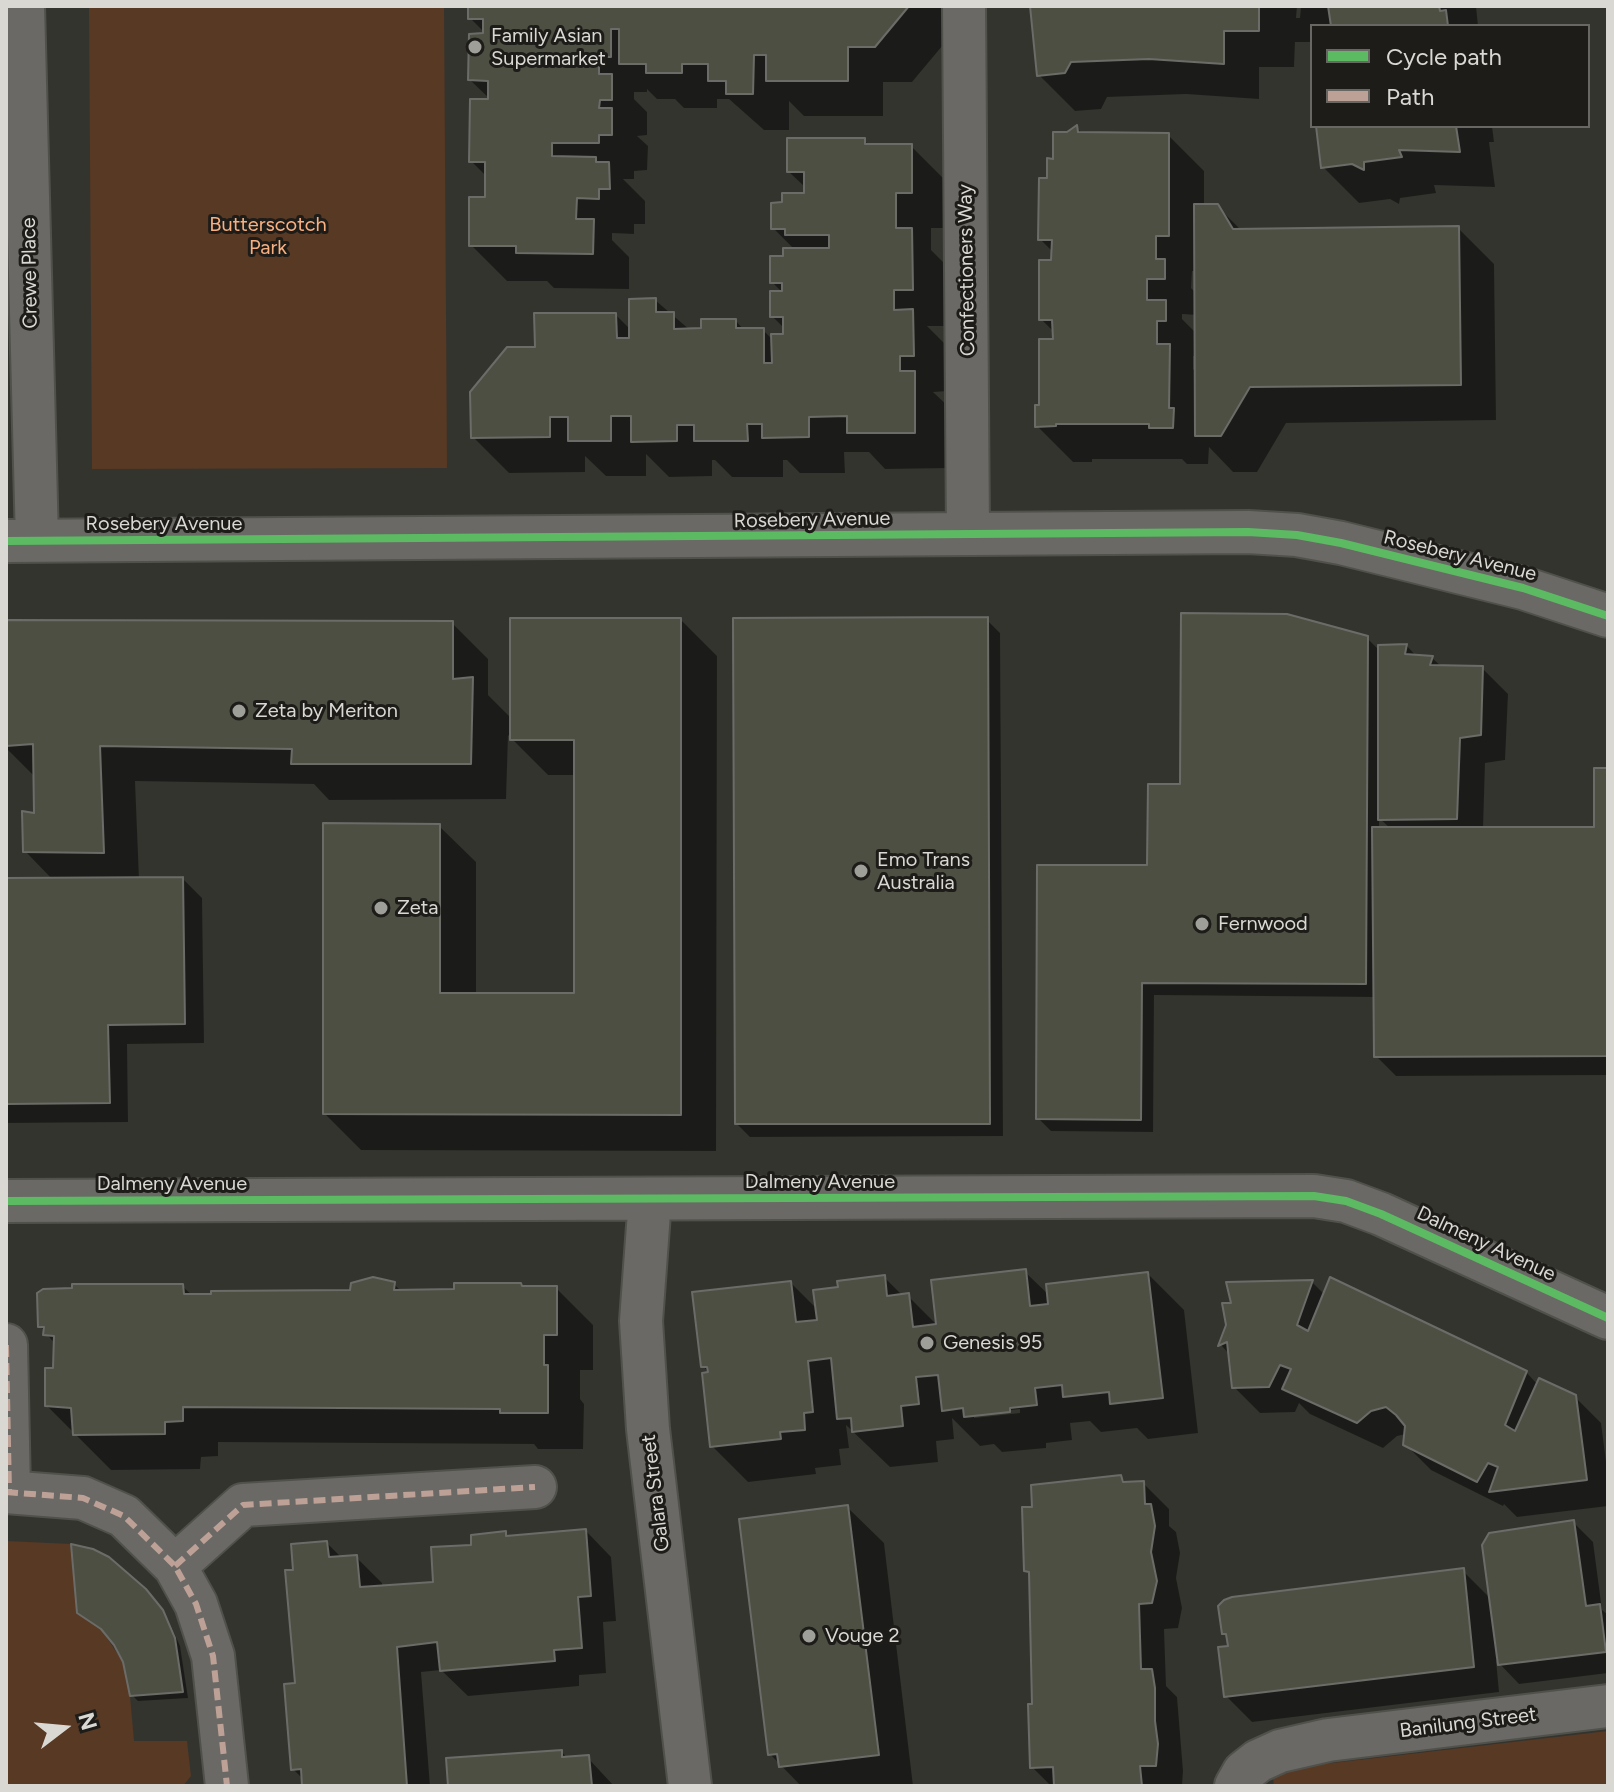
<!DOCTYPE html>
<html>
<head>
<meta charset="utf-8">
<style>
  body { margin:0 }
  #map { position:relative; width:1614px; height:1792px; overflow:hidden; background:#34342f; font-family:Figtree,sans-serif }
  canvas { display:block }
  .frame { position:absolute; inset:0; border:8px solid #d9d8d3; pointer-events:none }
  .legend { position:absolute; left:1310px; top:24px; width:280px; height:104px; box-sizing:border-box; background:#1d1c19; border:2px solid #686763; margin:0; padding:10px 14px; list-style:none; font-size:24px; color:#d9d8d3 }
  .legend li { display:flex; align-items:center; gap:16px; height:40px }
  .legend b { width:40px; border:2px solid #686763 }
  .north { position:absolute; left:24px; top:1688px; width:80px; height:80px; -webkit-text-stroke:6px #1d1c19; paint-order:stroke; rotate:74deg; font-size:22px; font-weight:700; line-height:32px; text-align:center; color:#d9d8d3 }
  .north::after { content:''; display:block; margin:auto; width:28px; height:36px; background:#d9d8d3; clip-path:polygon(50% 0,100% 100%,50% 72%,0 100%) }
</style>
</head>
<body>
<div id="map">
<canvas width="1614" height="1792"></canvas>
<div class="frame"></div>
<ul class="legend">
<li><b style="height:10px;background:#5cba63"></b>Cycle path</li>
<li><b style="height:10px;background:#bda197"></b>Path</li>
</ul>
<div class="north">N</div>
</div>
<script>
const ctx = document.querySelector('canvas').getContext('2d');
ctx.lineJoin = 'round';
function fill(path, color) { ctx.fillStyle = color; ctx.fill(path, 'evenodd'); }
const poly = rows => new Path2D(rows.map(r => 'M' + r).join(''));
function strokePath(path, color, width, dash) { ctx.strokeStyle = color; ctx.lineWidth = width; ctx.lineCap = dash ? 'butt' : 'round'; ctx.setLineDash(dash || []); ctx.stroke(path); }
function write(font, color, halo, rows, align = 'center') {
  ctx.font = font + ' Figtree,sans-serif'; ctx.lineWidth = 6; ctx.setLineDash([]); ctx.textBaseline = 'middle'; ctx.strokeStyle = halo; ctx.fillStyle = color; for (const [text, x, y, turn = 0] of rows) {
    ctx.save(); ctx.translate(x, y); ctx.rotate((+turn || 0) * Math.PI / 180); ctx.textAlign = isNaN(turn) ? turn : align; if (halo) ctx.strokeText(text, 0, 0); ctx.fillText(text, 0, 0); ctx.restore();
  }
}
const green = poly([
  [89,6,444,6,447,468,92,469],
  [6,1541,71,1544,77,1613,101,1629,123,1662,130,1696,134,1741,187,1741,191,1776,183,1786,6,1786],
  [1608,1731,1608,1786,1274,1786,1272,1770]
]);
const shadow = poly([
  [470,6,948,6,948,39,912,82,883,82,883,116,804,116,789,101,789,130,764,130,729,99,717,99,717,108,684,108,675,99,657,99,647,89,647,92,634,92,634,99,647,112,647,135,637,136,648,146,647,170,634,171,634,179,623,179,645,201,645,224,634,224,634,234,612,233,612,240,629,257,629,289,554,288,547,281,507,281,471,245,487,199,487,177,471,161,492,101,470,80,487,35,470,18],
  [1032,6,1297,6,1296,18,1300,18,1301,6,1476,6,1478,26,1312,26,1312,42,1295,42,1294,67,1259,67,1259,99,1186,94,1107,97,1101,109,1075,111,1039,75],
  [1318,126,1492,126,1494,142,1489,142,1495,187,1434,185,1436,193,1400,198,1399,204,1390,199,1359,203,1323,167],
  [1077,128,1083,134,1168,135,1204,171,1204,206,1217,206,1241,230,1458,228,1494,264,1496,420,1286,423,1257,472,1233,472,1209,447,1208,464,1187,464,1182,459,1092,459,1092,462,1073,462,1037,426,1055,341,1055,333,1041,319,1053,252,1040,239,1049,180,1068,134],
  [1192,271,1197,271,1197,294,1191,288],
  [1182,314,1197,315,1197,334,1182,319],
  [1193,356,1197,356,1197,374,1193,369],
  [864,140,870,146,911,146,947,182,948,228,931,228,931,250,947,266,948,326,927,326,949,348,949,391,933,392,951,409,951,468,885,469,869,452,844,452,845,473,800,473,787,460,783,460,783,477,732,477,715,460,712,460,712,476,669,477,646,454,646,476,606,476,585,456,585,472,509,473,473,437,537,349,616,315,631,330,655,300,690,330,736,321,744,330,763,330,773,340,785,336,785,329,772,316,783,293,772,282,785,258,795,250,773,228,784,204,806,195,806,188,789,172],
  [681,620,717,656,716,1151,361,1150,325,1114,439,826,476,862,476,995,576,995,576,775,548,775,508,735,506,799,329,800,314,784,135,781,139,879,183,879,202,898,204,1043,127,1044,128,1122,6,1123,6,880,53,880,25,851,36,815,36,778,6,748,6,622,452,623,488,659,488,695,512,719],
  [987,620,1000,633,1003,1136,750,1137,737,1124],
  [1367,638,1380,651,1380,647,1407,646,1417,657,1432,658,1442,667,1482,668,1508,694,1505,760,1485,763,1483,829,1596,829,1608,770,1608,1075,1396,1076,1376,1056,1375,997,1154,995,1153,1132,1051,1131,1038,1118,1149,867,1182,786],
  [1379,818,1391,829,1379,829],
  [1025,1272,1049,1295,1148,1274,1184,1310,1198,1433,1148,1439,1137,1428,1101,1432,1090,1421,1070,1423,1072,1440,1046,1443,1046,1448,1002,1452,994,1444,980,1446,952,1418,954,1439,936,1441,938,1462,890,1467,846,1425,849,1448,839,1449,841,1465,815,1468,816,1474,748,1482,712,1446,710,1374,703,1366,791,1283,818,1310,884,1277,903,1296,908,1296,938,1326],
  [1020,1409,1020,1413,974,1418,974,1414],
  [1312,1282,1325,1295,1526,1372,1538,1385,1575,1397,1601,1423,1608,1477,1608,1506,1517,1517,1504,1504,1503,1506,1431,1470,1405,1444,1406,1434,1397,1436,1383,1448,1310,1414,1299,1403,1295,1412,1260,1413,1234,1387,1231,1356,1221,1345,1228,1325],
  [394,1284,402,1292,556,1288,593,1325,593,1370,580,1370,580,1399,584,1404,583,1449,538,1449,534,1444,218,1442,218,1456,201,1457,200,1469,111,1470,47,1406,55,1370,56,1345,40,1326,182,1286,193,1296,352,1292],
  [1121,1477,1127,1484,1143,1483,1169,1509,1169,1526,1176,1532,1180,1553,1176,1578,1182,1608,1178,1628,1164,1629,1166,1686,1177,1697,1183,1771,1182,1786,1051,1786,1032,1767,1034,1706,1031,1576,1026,1571,1034,1509],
  [847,1507,884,1543,913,1786,801,1786,770,1754],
  [1573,1522,1593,1542,1602,1610,1608,1615,1608,1673,1519,1684,1496,1660,1499,1692,1252,1722,1226,1696,1230,1648,1229,1638,1224,1633,1463,1571,1491,1599],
  [586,1531,611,1557,616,1621,603,1622,606,1673,579,1675,579,1686,468,1696,441,1670,421,1672,430,1786,305,1786,304,1780,293,1769,297,1685,295,1572,327,1543,342,1558,356,1557,382,1583,382,1587,436,1584,473,1547,505,1534,509,1538],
  [135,1581,168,1619,180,1646,188,1698,138,1701,132,1695,125,1662,107,1633,79,1613],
  [562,1752,568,1759,588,1758,614,1786,450,1786]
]);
const building = poly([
  [468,6,909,6,875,47,848,47,848,81,766,81,766,55,754,55,753,94,726,94,726,81,708,81,708,64,682,64,682,73,646,73,646,64,619,64,619,29,611,29,611,57,599,57,599,74,612,74,612,100,600,100,599,108,612,108,612,135,599,135,599,143,552,143,552,156,596,157,596,162,609,162,610,189,599,189,599,199,577,198,576,219,594,219,593,254,516,253,516,246,469,246,469,197,485,197,485,162,469,162,470,99,488,99,488,81,468,80,469,34,483,33,483,19,468,19,468,6],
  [1030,6,1299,6,1259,6,1259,31,1224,31,1224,64,1149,59,1071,62,1065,73,1037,76,1030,6],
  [1328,6,1439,6,1440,11,1446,10,1448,26,1331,26,1328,6],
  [1077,125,1078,132,1169,133,1169,236,1156,236,1156,259,1165,259,1165,279,1147,279,1147,300,1166,300,1166,321,1157,321,1157,344,1170,344,1169,408,1174,408,1173,428,1149,428,1149,424,1056,424,1056,426,1035,427,1035,405,1039,405,1039,339,1053,339,1052,320,1039,320,1039,260,1051,260,1052,240,1038,240,1039,178,1047,178,1047,158,1053,159,1053,132,1067,132,1077,125],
  [1316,126,1456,126,1460,152,1399,150,1402,157,1364,162,1364,170,1352,164,1321,168,1316,126],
  [787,138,865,138,865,144,912,144,912,193,896,193,896,228,912,228,913,290,894,290,894,310,913,309,914,356,900,356,900,371,915,371,915,433,847,433,847,416,809,417,809,437,762,438,762,424,747,424,748,441,694,441,694,425,677,425,677,441,631,442,631,416,611,416,611,441,568,441,568,417,550,417,550,437,471,438,470,392,507,347,535,347,534,313,616,313,617,338,629,338,629,299,656,298,656,312,674,312,674,329,701,328,701,319,736,319,736,328,764,328,764,363,772,363,771,334,783,334,783,317,770,317,770,291,782,291,782,283,770,283,770,256,783,256,783,248,829,248,829,235,785,235,785,229,771,229,771,203,782,202,782,193,804,193,804,172,787,172,787,138],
  [1194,204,1218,204,1233,229,1459,226,1461,385,1250,387,1221,436,1195,436,1194,204],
  [1181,613,1287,614,1368,636,1366,984,1142,983,1141,1120,1036,1119,1037,865,1147,865,1148,784,1180,784,1181,613],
  [988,617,990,1124,735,1124,733,618,988,617],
  [510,618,681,618,681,1115,323,1114,323,823,440,824,440,993,574,993,574,740,510,740,510,618],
  [6,620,453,621,453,679,473,677,471,764,291,764,292,749,100,746,104,853,23,852,22,811,34,813,33,744,6,746,6,620],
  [1407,644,1405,654,1433,656,1430,665,1483,666,1481,735,1460,738,1457,819,1378,820,1378,645,1407,644],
  [1594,768,1608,768,1608,1056,1374,1057,1372,827,1594,827,1594,768],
  [183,877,185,1024,108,1025,110,1103,6,1104,6,878,183,877],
  [1026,1269,1030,1306,1048,1304,1046,1284,1148,1272,1163,1398,1110,1404,1109,1392,1063,1397,1062,1385,1035,1388,1037,1405,1010,1408,1010,1412,964,1417,963,1408,942,1411,938,1375,916,1377,919,1404,901,1406,903,1426,852,1432,851,1418,837,1419,831,1358,808,1361,813,1412,804,1413,805,1430,780,1432,781,1439,710,1447,702,1373,708,1372,707,1367,701,1367,692,1292,791,1281,796,1322,817,1320,813,1290,838,1287,837,1281,885,1275,887,1296,909,1293,913,1327,936,1324,931,1280,1026,1269],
  [373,1277,395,1282,394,1290,454,1289,454,1283,521,1283,522,1286,557,1286,557,1335,544,1335,544,1365,548,1365,548,1413,500,1413,500,1409,183,1407,183,1421,165,1422,165,1434,73,1435,71,1408,45,1406,45,1368,53,1368,54,1336,43,1335,44,1327,38,1327,37,1293,43,1289,72,1288,72,1284,183,1284,184,1294,211,1294,211,1291,350,1290,351,1283,373,1277],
  [1330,1277,1527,1371,1505,1425,1515,1431,1539,1378,1576,1395,1587,1480,1489,1492,1498,1467,1488,1463,1477,1482,1403,1445,1405,1426,1396,1415,1386,1407,1371,1411,1357,1423,1282,1389,1291,1369,1280,1365,1269,1387,1232,1388,1227,1342,1218,1346,1226,1325,1222,1303,1231,1303,1226,1282,1313,1280,1297,1325,1308,1331,1330,1277],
  [1121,1475,1123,1482,1144,1481,1145,1504,1151,1504,1155,1526,1151,1552,1157,1581,1152,1603,1139,1604,1141,1669,1152,1669,1155,1688,1155,1721,1158,1744,1156,1766,1140,1766,1142,1786,1054,1786,1053,1767,1030,1768,1028,1704,1032,1704,1029,1572,1024,1571,1022,1507,1032,1507,1031,1485,1121,1475],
  [848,1505,879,1755,779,1767,777,1754,768,1755,739,1519,848,1505],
  [1574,1520,1586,1606,1600,1604,1606,1652,1498,1665,1482,1545,1489,1533,1574,1520],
  [586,1529,591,1596,578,1597,582,1648,554,1650,555,1661,440,1671,437,1642,397,1647,407,1786,302,1786,301,1769,291,1770,284,1684,295,1683,285,1570,293,1570,291,1544,327,1541,329,1557,357,1555,360,1587,433,1582,431,1547,471,1545,471,1535,506,1531,506,1536,586,1529],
  [71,1544,93,1549,109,1557,146,1589,163,1610,175,1638,183,1692,130,1696,123,1662,114,1645,101,1629,77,1613,71,1544],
  [1464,1568,1474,1667,1224,1697,1218,1647,1228,1646,1226,1634,1222,1634,1218,1606,1224,1600,1232,1597,1464,1568],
  [562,1750,562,1757,589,1755,592,1786,448,1786,446,1758,562,1750]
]);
const minor = poly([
  [23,6,37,541],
  [964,6,968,534],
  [6,541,1248,532,1297,535,1341,543,1523,588,1608,616],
  [650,1199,641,1321,648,1429,690,1786],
  [6,1201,1314,1196,1346,1201,1381,1214,1608,1318],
  [6,1345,9,1492],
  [6,1492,83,1498,124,1516,175,1566,196,1604,213,1656,227,1786],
  [175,1566,243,1505,535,1487],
  [1236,1786,1244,1772,1258,1761,1280,1751,1328,1740,1608,1706]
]);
const quiet = poly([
  [6,1345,9,1492],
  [6,1492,83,1498,124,1516,175,1566,196,1604,213,1656,227,1786],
  [175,1566,243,1505,535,1487]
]);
const cycleway = poly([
  [6,541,1248,532,1297,535,1341,543,1523,588,1608,616],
  [6,1201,1314,1196,1346,1201,1381,1214,1608,1318]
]);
const markers = [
  [475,47,8,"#9f9f9a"],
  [239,711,8,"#9f9f9a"],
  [861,871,8,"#9f9f9a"],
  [381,908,8,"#9f9f9a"],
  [1202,924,8,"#9f9f9a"],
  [927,1343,8,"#9f9f9a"],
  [809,1636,8,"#9f9f9a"]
];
const poiNames = [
  ["Family Asian",491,36],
  ["Supermarket",491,59],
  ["Zeta by Meriton",255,711],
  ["Emo Trans",877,860],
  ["Australia",877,883],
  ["Zeta",397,908],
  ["Fernwood",1218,924],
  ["Genesis 95",943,1343],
  ["Vouge 2",825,1636]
];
const parkNames = [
  ["Butterscotch",268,225],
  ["Park",268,248]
];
const streetNames = [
  ["Confectioners Way",967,270,-91],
  ["Crewe Place",30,273,-91],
  ["Rosebery Avenue",812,520,-1],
  ["Rosebery Avenue",164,524],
  ["Rosebery Avenue",1460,556,14],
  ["Dalmeny Avenue",820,1182],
  ["Dalmeny Avenue",172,1184],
  ["Dalmeny Avenue",1486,1244,25],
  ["Galara Street",656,1493,-97],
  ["Banilung Street",1468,1723,-7]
];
fill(green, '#583924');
fill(shadow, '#0007');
fill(building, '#4d4f43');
strokePath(building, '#6b6c68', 2);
strokePath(minor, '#51514c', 46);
strokePath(minor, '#6a6965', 42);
strokePath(quiet, '#bda197', 6, [12, 6]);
strokePath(cycleway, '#5cba63', 8);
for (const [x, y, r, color] of markers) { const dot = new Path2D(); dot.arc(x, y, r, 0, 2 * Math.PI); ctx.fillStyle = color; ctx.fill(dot); strokePath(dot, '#1d1c19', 3); }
write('20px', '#d9d8d3', '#1d1c19', poiNames, 'left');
write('20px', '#f8b080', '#1d1c19', parkNames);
write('20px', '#d9d8d3', '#1d1c19', streetNames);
</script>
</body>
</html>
